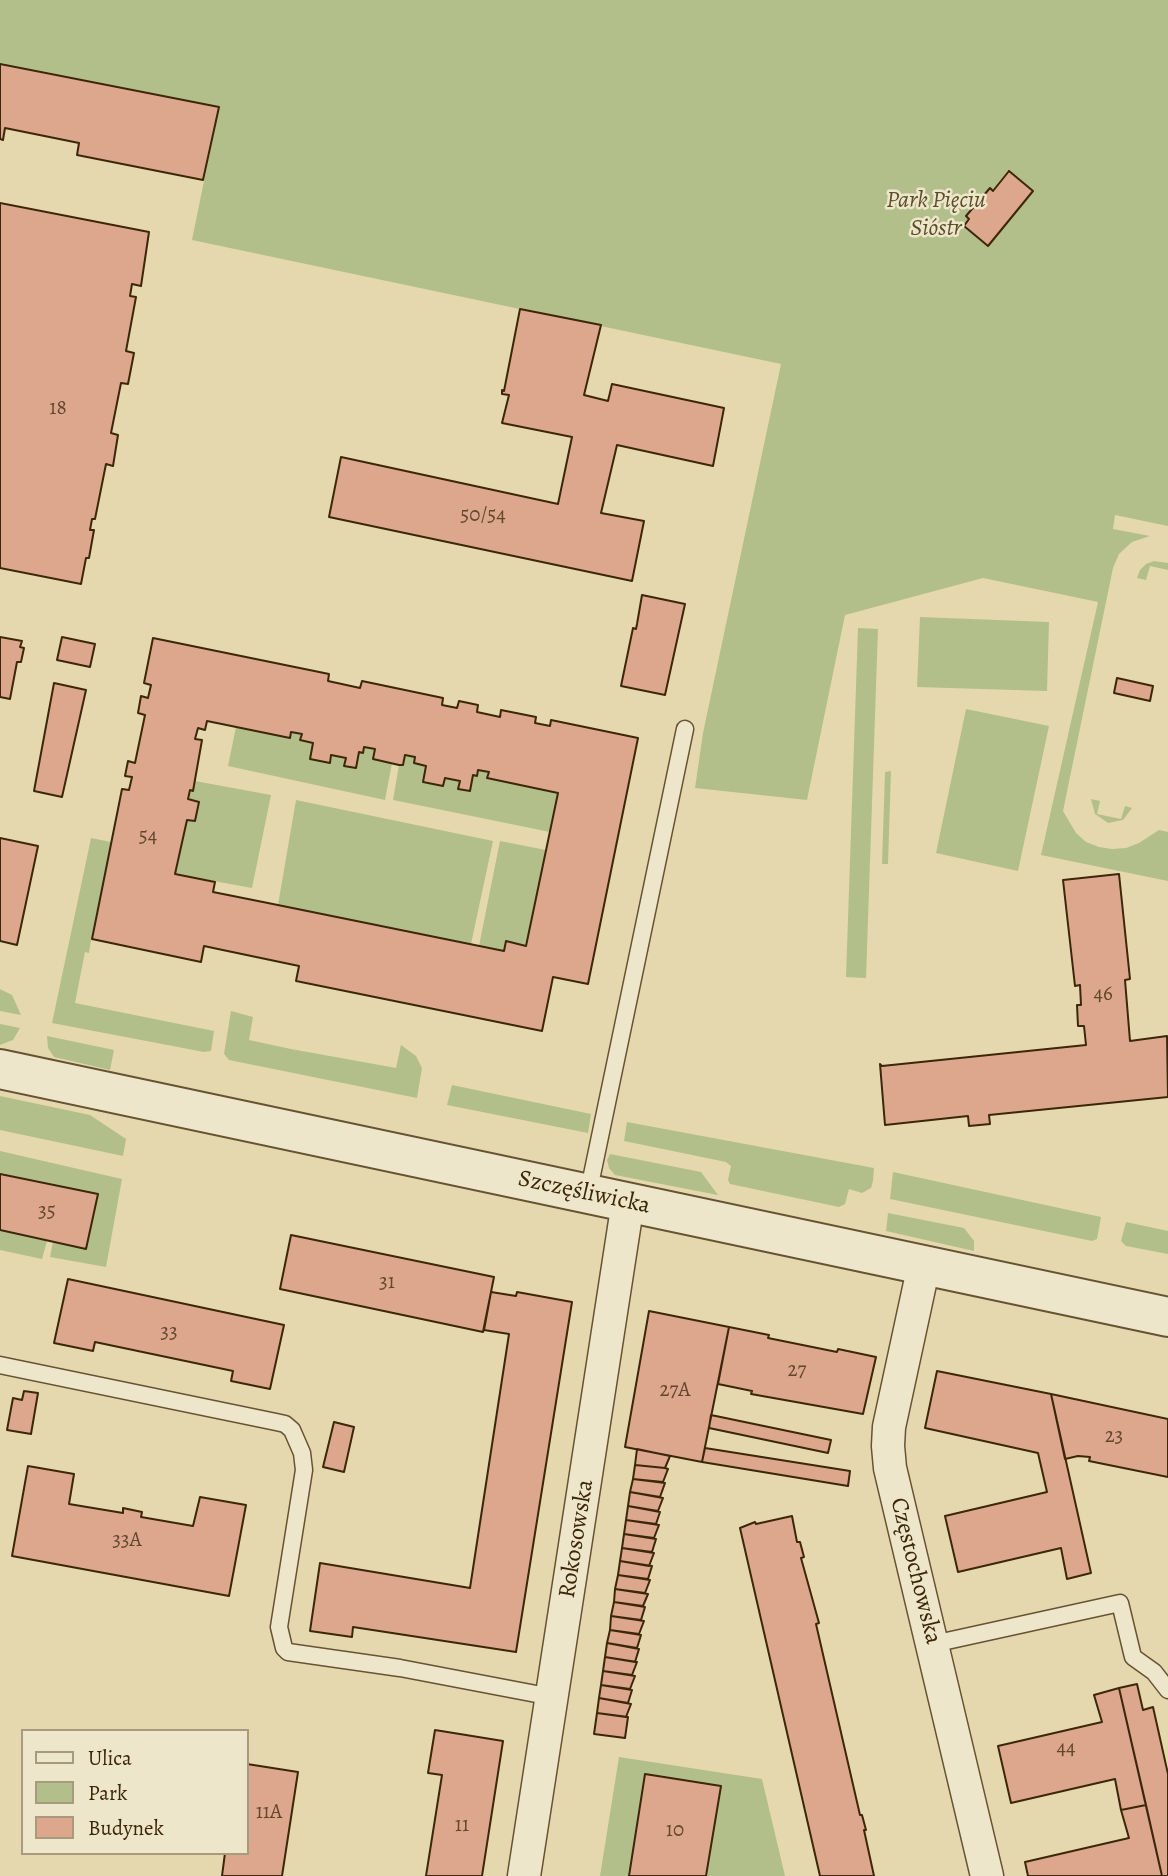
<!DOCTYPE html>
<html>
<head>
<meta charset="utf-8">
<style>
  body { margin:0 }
  #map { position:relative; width:1168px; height:1876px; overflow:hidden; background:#e5d8ae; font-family:Alegreya,serif }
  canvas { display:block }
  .legend { position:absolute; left:21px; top:1729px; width:228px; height:126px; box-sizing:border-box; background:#eee6ca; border:2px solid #a79a7d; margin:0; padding:9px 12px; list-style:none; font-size:21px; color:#3c2709 }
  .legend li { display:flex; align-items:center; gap:14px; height:35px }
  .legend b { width:35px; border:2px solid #a79a7d }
</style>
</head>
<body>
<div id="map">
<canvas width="1168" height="1876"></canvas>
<ul class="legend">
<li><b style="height:9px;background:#eee6ca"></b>Ulica</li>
<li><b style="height:19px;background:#b3bf8b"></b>Park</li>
<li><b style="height:19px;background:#dda78e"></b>Budynek</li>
</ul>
</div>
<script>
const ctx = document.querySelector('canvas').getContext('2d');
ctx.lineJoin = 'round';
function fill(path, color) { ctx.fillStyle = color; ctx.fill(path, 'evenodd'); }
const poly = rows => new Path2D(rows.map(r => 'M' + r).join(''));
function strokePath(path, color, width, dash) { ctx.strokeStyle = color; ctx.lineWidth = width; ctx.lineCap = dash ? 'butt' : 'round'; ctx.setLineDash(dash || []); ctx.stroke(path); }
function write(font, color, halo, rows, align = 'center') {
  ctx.font = font + ' Alegreya,serif'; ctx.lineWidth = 5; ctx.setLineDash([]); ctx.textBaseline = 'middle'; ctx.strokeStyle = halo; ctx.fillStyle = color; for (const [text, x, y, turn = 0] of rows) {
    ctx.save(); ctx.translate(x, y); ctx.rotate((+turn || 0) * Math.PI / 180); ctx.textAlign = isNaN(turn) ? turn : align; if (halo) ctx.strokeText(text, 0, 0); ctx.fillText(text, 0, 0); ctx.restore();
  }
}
const green = poly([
  [0,0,1168,0,1168,526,1115,515,1113,529,1150,536,1132,542,1119,554,1113,568,1063,811,1076,833,1086,842,1099,847,1112,849,1126,848,1139,843,1159,830,1168,832,1168,881,1041,855,1098,602,983,578,845,615,807,800,695,788,703,733,781,364,192,240,219,107,0,64],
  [1154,561,1168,563,1168,570,1150,566,1146,580,1137,578,1140,570,1146,564],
  [920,617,1049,622,1047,691,917,687],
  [858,628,878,629,866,978,846,977],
  [966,709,1049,726,1018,871,936,853],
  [236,727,302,734,301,740,313,743,310,759,329,763,331,755,346,758,344,766,355,768,359,752,363,753,364,747,375,749,373,759,392,763,385,800,228,766],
  [405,755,415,757,414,763,426,766,424,782,443,786,445,778,460,781,458,789,469,791,473,775,477,776,478,770,489,772,488,778,558,793,550,832,393,800,399,765],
  [891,771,888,864,882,864,885,772],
  [195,781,271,795,252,888,175,874,187,820,199,802,188,799],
  [1091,799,1100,801,1097,814,1121,819,1125,806,1132,808,1123,820,1108,823,1095,814],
  [296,800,493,841,471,944,278,905],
  [91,838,111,842,90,946,89,953,85,952,75,1003,214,1031,211,1051,204,1052,52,1023],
  [500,841,546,850,526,946,506,941,504,951,479,946],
  [0,989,12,995,21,1015,0,1011],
  [231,1011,253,1017,249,1040,291,1049,396,1068,401,1045,416,1056,422,1068,417,1098,229,1060,224,1054],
  [0,1024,20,1028,13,1040,0,1045],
  [47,1036,114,1050,110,1070,54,1057,48,1048],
  [452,1085,591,1114,588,1133,447,1105],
  [0,1096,90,1115,126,1139,123,1156,0,1130],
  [627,1122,874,1168,873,1181,871,1188,862,1193,849,1189,845,1204,839,1207,730,1184,728,1180,731,1166,726,1162,624,1141],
  [0,1151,122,1179,106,1267,50,1257,53,1242,86,1248,98,1194,0,1174],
  [610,1154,701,1172,718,1195,615,1175,609,1168,607,1160],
  [893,1172,1101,1217,1097,1239,1092,1241,890,1199],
  [888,1213,964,1228,974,1241,974,1251,886,1231],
  [1126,1222,1168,1231,1168,1254,1126,1246,1121,1241],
  [0,1230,47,1241,42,1259,0,1250],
  [619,1757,762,1779,785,1876,600,1876]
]);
const building = poly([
  [0,64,219,107,203,180,77,155,79,143,5,128,3,140,0,139,0,64],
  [1009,171,1033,191,988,246,964,226,969,219,966,216,990,188,993,191,1009,171],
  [0,203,149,232,141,286,132,284,130,296,136,297,126,351,134,353,128,384,121,383,111,433,118,435,113,466,106,464,95,519,92,519,90,530,94,530,89,558,86,558,81,584,0,568,0,203],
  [520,309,601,325,584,395,608,401,612,384,724,408,713,466,617,445,601,513,644,521,632,581,329,517,341,457,558,504,572,437,502,423,509,395,502,394,502,390,504,391,520,309],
  [642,595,685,604,665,695,621,686,633,628,636,629,637,624,642,595],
  [0,637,22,641,20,647,24,648,21,662,17,662,10,699,0,697,0,637],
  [62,637,95,644,90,667,57,660,62,637],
  [153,638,329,674,328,681,360,688,362,681,443,698,442,705,457,708,459,701,478,705,477,712,500,717,501,710,536,717,535,723,550,726,551,720,638,738,588,984,553,977,542,1031,296,981,299,966,218,949,204,946,201,962,92,939,122,789,129,790,132,777,125,776,128,761,135,763,145,715,138,713,141,696,148,698,151,685,144,683,153,638],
  [207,721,290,738,291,732,302,734,300,740,313,743,310,759,330,763,331,755,346,758,344,766,356,768,359,752,363,753,364,747,375,749,373,759,399,765,403,765,405,755,415,757,414,763,426,766,423,782,443,786,445,778,460,781,458,789,470,791,473,775,477,776,478,770,489,772,487,778,558,793,526,946,506,941,504,951,263,902,213,892,215,882,175,874,187,820,195,821,199,802,188,799,190,790,193,791,202,740,195,739,198,728,205,730,207,721],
  [1117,678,1153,686,1150,701,1114,693,1117,678],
  [54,683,86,690,62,797,34,791,54,683],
  [0,838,38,846,17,945,0,941,0,838],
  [1119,874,1130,979,1125,980,1130,1041,1167,1036,1168,1097,989,1115,990,1124,969,1126,968,1116,885,1125,880,1064,882,1066,1086,1045,1084,1026,1078,1026,1077,1005,1081,1005,1080,985,1075,986,1063,880,1119,874],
  [0,1174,98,1194,86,1249,0,1230,0,1174],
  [291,1235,494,1277,483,1332,280,1289,291,1235],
  [68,1279,284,1325,270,1389,231,1381,233,1371,95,1342,93,1351,54,1343,68,1279],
  [491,1292,516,1296,517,1292,572,1302,516,1652,353,1627,352,1637,310,1631,320,1563,470,1588,509,1334,484,1330,491,1292],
  [649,1311,729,1327,702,1462,625,1447,649,1311],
  [729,1327,769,1335,768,1338,837,1352,838,1349,876,1357,863,1414,751,1394,752,1391,718,1384,729,1327],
  [937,1371,1051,1394,1091,1573,1067,1579,1061,1548,958,1572,945,1516,1047,1492,1038,1453,925,1428,937,1371],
  [24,1391,38,1393,31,1434,7,1430,13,1398,22,1400,24,1391],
  [1051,1394,1168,1419,1168,1477,1089,1461,1090,1457,1078,1456,1065,1459,1051,1394],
  [711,1415,831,1440,828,1453,709,1428,711,1415],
  [334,1422,354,1427,344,1472,323,1467,334,1422],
  [705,1448,850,1471,848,1486,702,1462,705,1448],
  [637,1449,670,1456,665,1468,635,1465,637,1449],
  [635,1465,665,1468,668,1469,663,1482,633,1479,635,1465],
  [28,1466,74,1474,69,1504,123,1513,123,1508,142,1512,141,1517,193,1526,200,1497,246,1505,229,1596,12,1556,28,1466],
  [633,1479,665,1483,660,1497,630,1492,633,1479],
  [630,1492,663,1498,658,1511,628,1506,630,1492],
  [628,1506,660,1512,656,1524,626,1520,628,1506],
  [792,1516,797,1542,800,1542,804,1557,801,1558,819,1623,816,1624,860,1815,862,1815,866,1830,864,1830,874,1876,820,1876,740,1528,755,1522,756,1524,792,1516],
  [626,1520,659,1525,654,1538,624,1534,626,1520],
  [624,1534,656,1539,652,1552,622,1548,624,1534],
  [622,1548,654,1553,649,1566,620,1561,622,1548],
  [620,1561,652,1566,648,1579,618,1575,620,1561],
  [618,1575,650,1580,645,1593,615,1589,618,1575],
  [615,1589,648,1594,643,1606,614,1602,615,1589],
  [614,1602,645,1607,641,1620,611,1616,614,1602],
  [611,1616,644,1621,639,1634,610,1630,611,1616],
  [610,1630,641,1635,637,1648,607,1643,610,1630],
  [607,1643,639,1649,635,1662,605,1657,607,1643],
  [605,1657,637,1662,632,1675,603,1671,605,1657],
  [603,1671,635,1676,630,1689,601,1685,603,1671],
  [1137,1684,1143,1710,1153,1707,1168,1774,1168,1876,1162,1876,1119,1688,1137,1684],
  [601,1685,632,1690,628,1703,599,1698,601,1685],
  [1119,1688,1146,1805,1121,1810,1115,1779,1011,1803,998,1746,1102,1722,1094,1695,1119,1688],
  [599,1698,631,1704,626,1717,597,1713,599,1698],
  [597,1713,628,1717,625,1738,594,1734,597,1713],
  [435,1730,503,1741,482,1876,426,1876,442,1775,428,1773,435,1730],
  [247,1764,298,1772,282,1876,222,1876,225,1853,247,1853,247,1764],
  [645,1774,721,1786,706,1876,629,1876,645,1774],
  [1146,1805,1162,1876,1028,1876,1025,1862,1129,1838,1121,1810,1146,1805]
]);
const service = poly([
  [588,1194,685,729],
  [0,1365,276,1422,285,1424,292,1430,302,1453,304,1470,279,1627,284,1648,288,1652,400,1668,552,1697],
  [933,1644,1120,1603,1133,1657,1154,1672,1168,1690]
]);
const minor = poly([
  [924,1265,889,1427,888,1446,890,1468,987,1876],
  [524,1876,628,1202]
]);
const tertiary = poly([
  [0,1069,1168,1317]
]);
const numberNames = [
  ["18",58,409],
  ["50/54",483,516],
  ["54",148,837],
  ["46",1103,995],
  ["35",47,1212],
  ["31",387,1283],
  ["33",169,1333],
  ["27",797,1371],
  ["27A",675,1391],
  ["23",1114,1437],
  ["33A",127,1541],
  ["44",1066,1749],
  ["11A",269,1813],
  ["11",462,1826],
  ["10",675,1831]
];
const parkNames = [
  ["Park Pięciu",936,201],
  ["Sióstr",936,229]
];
const streetNames = [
  ["Szczęśliwicka",584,1193,12],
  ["Rokosowska",577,1539,-81],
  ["Częstochowska",915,1571,76]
];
fill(green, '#b3bf8b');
fill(building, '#dda78e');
strokePath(building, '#3c2709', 2);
strokePath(service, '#665332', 19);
strokePath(minor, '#665332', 35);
strokePath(tertiary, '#665332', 42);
strokePath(service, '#eee6ca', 16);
strokePath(minor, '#eee6ca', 32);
strokePath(tertiary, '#eee6ca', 38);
write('21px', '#64472a', null, numberNames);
write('italic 24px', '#5a4d2a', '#eee6ca', parkNames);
write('24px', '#3c2709', '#eee6ca', streetNames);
</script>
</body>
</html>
